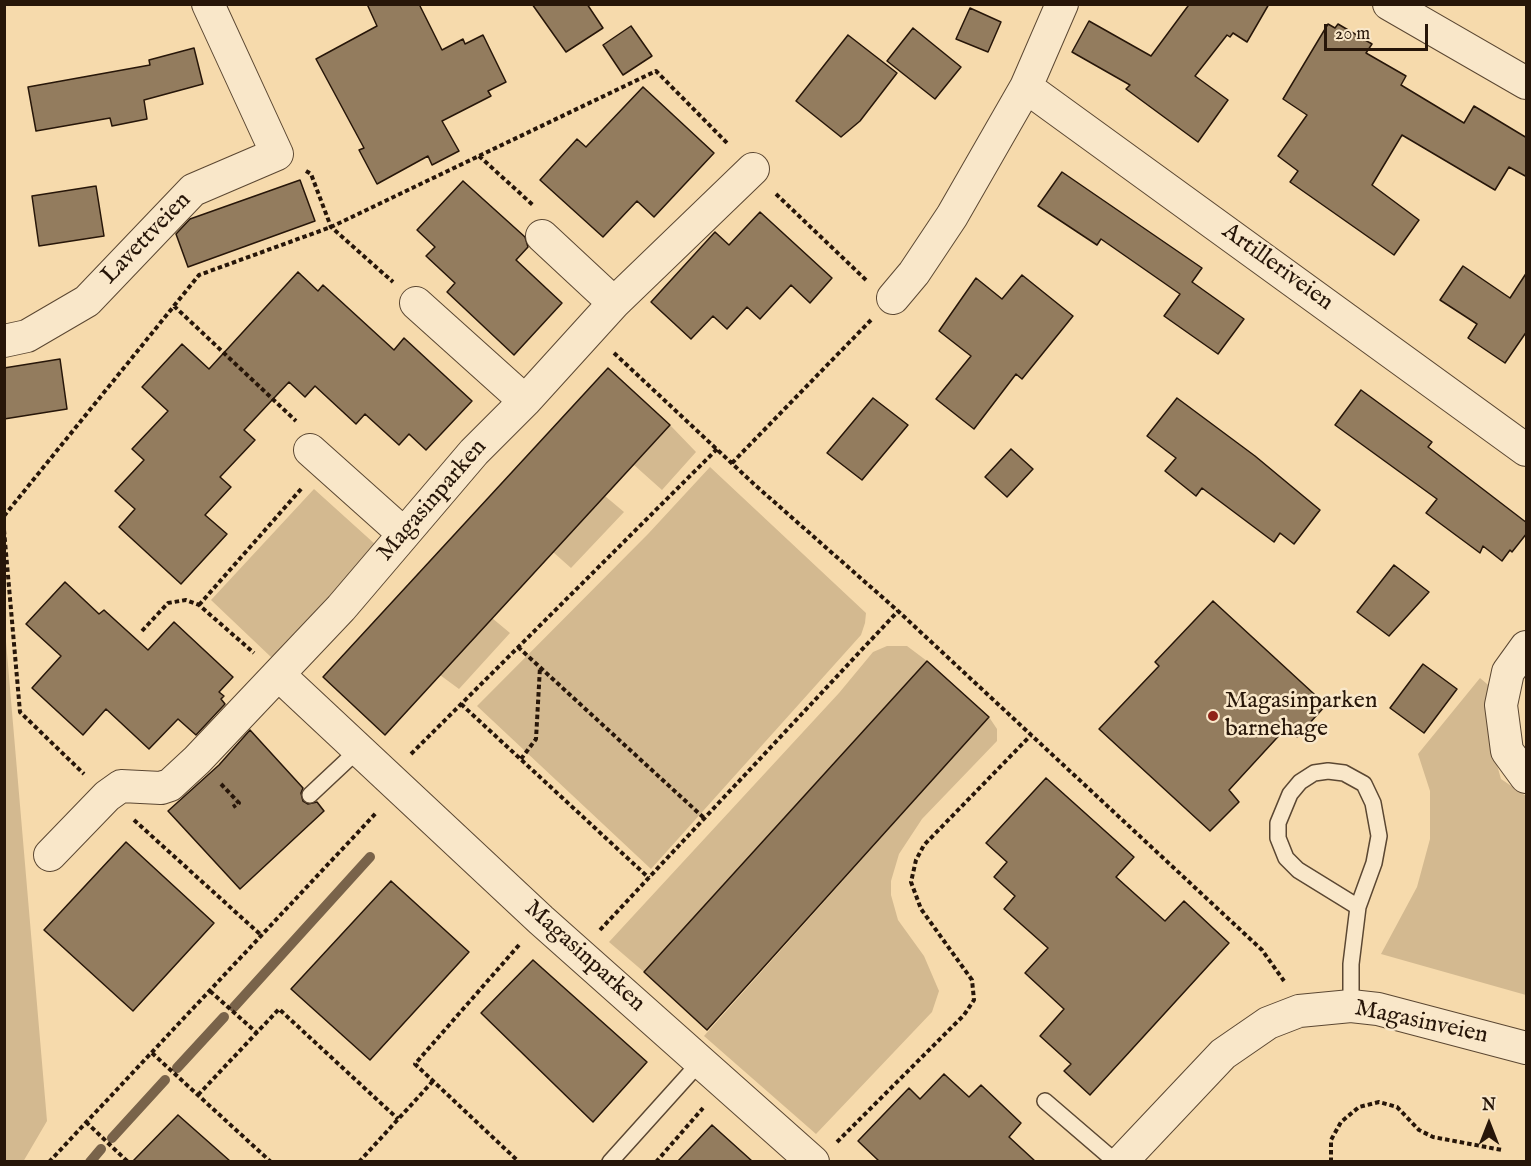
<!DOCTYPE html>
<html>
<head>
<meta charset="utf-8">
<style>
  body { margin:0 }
  #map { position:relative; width:1531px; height:1166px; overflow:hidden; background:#f6daac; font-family:"IM FELL English",serif }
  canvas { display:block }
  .frame { position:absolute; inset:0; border:6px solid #271609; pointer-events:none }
  .north { position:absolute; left:1459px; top:1094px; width:60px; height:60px; -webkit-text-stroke:4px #f9e7c9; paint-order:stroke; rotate:0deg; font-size:16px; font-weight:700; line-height:24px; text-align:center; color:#271609 }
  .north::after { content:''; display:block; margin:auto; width:21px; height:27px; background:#271609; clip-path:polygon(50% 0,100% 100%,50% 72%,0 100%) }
  .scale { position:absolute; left:1324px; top:24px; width:104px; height:27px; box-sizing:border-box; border:3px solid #271609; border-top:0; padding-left:8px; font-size:18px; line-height:21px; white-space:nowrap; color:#271609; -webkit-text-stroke:4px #f9e7c9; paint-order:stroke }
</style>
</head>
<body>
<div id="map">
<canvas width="1531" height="1166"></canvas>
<div class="frame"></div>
<div class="north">N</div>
<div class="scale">20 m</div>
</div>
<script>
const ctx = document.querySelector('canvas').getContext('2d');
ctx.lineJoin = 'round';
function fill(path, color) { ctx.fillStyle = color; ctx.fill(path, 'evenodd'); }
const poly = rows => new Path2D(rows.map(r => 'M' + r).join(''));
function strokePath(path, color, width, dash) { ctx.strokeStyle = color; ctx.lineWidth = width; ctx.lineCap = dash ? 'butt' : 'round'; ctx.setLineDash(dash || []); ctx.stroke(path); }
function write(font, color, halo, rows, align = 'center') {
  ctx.font = font + ' "IM FELL English",serif'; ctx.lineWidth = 5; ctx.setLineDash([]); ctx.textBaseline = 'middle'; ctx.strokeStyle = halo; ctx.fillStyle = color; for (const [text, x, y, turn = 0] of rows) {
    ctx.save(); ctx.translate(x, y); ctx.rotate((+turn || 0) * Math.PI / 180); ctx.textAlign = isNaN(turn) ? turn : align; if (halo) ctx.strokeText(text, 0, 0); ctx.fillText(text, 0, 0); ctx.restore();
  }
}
const green = poly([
  [670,425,696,452,662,490,634,465],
  [710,467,866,613,865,623,861,635,651,869,477,706,648,534],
  [314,489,376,545,272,658,211,600],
  [605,496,624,512,571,568,553,552],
  [492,618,510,633,459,689,440,675],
  [5,630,47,1121,23,1162,4,1161],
  [887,646,907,646,927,661,644,972,609,942,839,693,873,652],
  [1480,678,1493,689,1489,737,1501,779,1526,796,1526,995,1381,954,1417,887,1430,839,1430,791,1418,754],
  [989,717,997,729,997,741,922,819,899,854,891,881,891,895,898,920,924,956,939,991,932,1012,816,1134,704,1036]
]);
const stream = poly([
  [234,1007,370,857],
  [177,1068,224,1017],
  [112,1138,165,1080],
  [90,1162,101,1149]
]);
const building = poly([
  [367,4,419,4,442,50,463,39,465,44,483,35,506,82,488,91,491,96,442,121,459,151,432,165,428,156,377,184,359,150,364,148,316,59,377,26,367,4],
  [532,4,587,4,603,28,566,52,532,4],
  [1186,4,1269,4,1247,42,1233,33,1230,37,1227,35,1195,76,1228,100,1198,142,1126,89,1130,85,1072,52,1089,21,1151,56,1188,6,1186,4],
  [970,8,1001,22,988,52,956,39,970,8],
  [1328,24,1335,28,1338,24,1372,44,1366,53,1406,76,1401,85,1464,123,1474,106,1527,138,1527,177,1509,167,1495,190,1402,135,1372,185,1419,220,1394,255,1290,182,1298,171,1278,156,1307,115,1283,99,1328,24],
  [631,26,652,56,623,75,603,45,631,26],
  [913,28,961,67,935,99,887,61,913,28],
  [848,35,897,73,860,121,841,137,796,101,848,35],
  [194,48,203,84,144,100,147,119,112,126,110,118,36,131,28,87,150,65,149,60,194,48],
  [643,87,714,153,654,217,637,201,603,237,540,180,577,139,586,147,643,87],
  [1062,172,1202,268,1192,282,1244,319,1218,354,1164,316,1180,294,1101,239,1097,245,1038,206,1062,172],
  [300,180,315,221,188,267,176,234,190,219,300,180],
  [463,181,525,237,528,247,516,260,562,303,514,355,447,292,455,283,426,256,435,247,417,230,463,181],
  [96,186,104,236,39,246,32,196,96,186],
  [760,212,832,278,810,303,791,285,760,319,747,307,727,329,713,316,691,339,651,302,715,232,729,245,760,212],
  [1463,266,1510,298,1527,272,1527,331,1505,363,1468,338,1477,324,1440,300,1463,266],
  [298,272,318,291,323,285,394,350,404,338,472,401,426,450,409,434,399,445,365,414,356,424,315,386,305,397,289,382,244,430,255,440,220,477,231,487,205,515,227,534,181,584,119,527,135,509,115,491,144,460,132,449,168,411,142,387,182,344,209,369,298,272],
  [1022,275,1073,316,1022,379,1016,374,974,429,936,399,971,356,939,331,976,278,1002,299,1022,275],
  [60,359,67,409,4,419,4,368,60,359],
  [608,368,670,425,385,735,323,677,608,368],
  [1361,390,1432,442,1428,447,1527,523,1527,533,1512,552,1510,550,1502,561,1483,546,1480,553,1426,513,1437,499,1335,425,1361,390],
  [873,398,908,425,862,480,827,453,873,398],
  [1177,398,1255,456,1320,510,1294,544,1280,533,1274,542,1202,488,1196,496,1165,471,1176,458,1147,436,1177,398],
  [1011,449,1033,469,1007,497,985,477,1011,449],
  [1394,565,1429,592,1389,636,1357,612,1394,565],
  [65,582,99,614,104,610,148,650,174,622,233,677,219,692,224,696,221,699,225,704,196,735,178,719,149,749,106,709,83,735,32,688,61,656,26,624,65,582],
  [1213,601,1326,705,1297,737,1286,728,1229,790,1239,802,1210,831,1099,729,1159,666,1155,662,1213,601],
  [927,661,989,717,707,1030,644,972,927,661],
  [1423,664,1457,689,1424,733,1390,708,1423,664],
  [250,730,303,788,301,793,303,801,308,804,317,802,324,811,240,889,168,811,219,765,250,730],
  [1046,778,1134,857,1116,877,1165,921,1184,901,1229,943,1090,1095,1064,1071,1071,1064,1040,1036,1064,1009,1025,973,1048,948,1004,909,1015,896,994,877,1007,862,986,843,1046,778],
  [126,842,214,923,133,1011,44,930,126,842],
  [391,881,469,952,370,1060,291,989,391,881],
  [533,960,647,1062,593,1122,481,1013,533,960],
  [944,1074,969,1097,981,1085,1021,1123,1009,1137,1035,1161,879,1161,858,1141,909,1088,920,1099,944,1074],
  [178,1115,230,1161,133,1161,178,1115],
  [712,1125,752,1161,678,1161,712,1125]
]);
const path = poly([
  [479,156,534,206],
  [306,171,311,174,331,227,393,282],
  [776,194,866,280],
  [174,306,296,421],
  [614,353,755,485,898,611,1262,950,1284,981],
  [732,463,871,320],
  [4,516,199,275,331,227,656,71,729,145],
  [4,530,20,712,84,774],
  [199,605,302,488],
  [142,631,168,603,186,600,199,605,254,653],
  [518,647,704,818],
  [461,704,649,878],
  [411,754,717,449],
  [521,759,536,739,540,667],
  [221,784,239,803,233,807],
  [134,820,262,936],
  [600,930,898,611],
  [519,945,415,1064,519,1162],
  [210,991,257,1033],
  [152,1053,271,1162],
  [198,1095,279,1009,398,1119],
  [86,1122,128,1162],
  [837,1142,964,1015,974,1000,972,980,921,909,911,882,916,860,924,845,1031,735],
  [49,1162,377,812],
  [359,1162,433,1081],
  [656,1162,703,1108],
  [1331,1162,1331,1140,1341,1122,1359,1107,1379,1102,1397,1107,1419,1130,1433,1137,1502,1150]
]);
const lane = poly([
  [310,795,357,751],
  [1351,1006,1351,964,1358,907,1374,863,1379,836,1373,803,1364,784,1344,773,1328,771,1314,773,1300,782,1290,794,1278,823,1278,838,1286,858,1298,870,1358,907],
  [1045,1101,1116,1162],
  [610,1162,701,1061]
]);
const street = poly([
  [1389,4,1526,83],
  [1026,87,1526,450],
  [542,236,614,303],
  [893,298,914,273,952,216,1026,87,1062,4],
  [416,303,525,401],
  [4,341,27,336,87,301,193,190,277,154,208,4],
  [310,450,404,534],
  [1526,647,1508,672,1501,705,1507,751,1526,777],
  [279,675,541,920,813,1162],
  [50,855,107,796,121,786,161,788,170,785,197,760,341,608,474,452,525,401,614,303,753,169],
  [1121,1162,1223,1054,1268,1023,1299,1011,1351,1006,1378,1009,1526,1048]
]);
const markers = [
  [1213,716,6,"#8f2418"]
];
const streetNames = [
  ["Lavettveien",147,239,-46],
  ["Artilleriveien",1277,268,36],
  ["Magasinparken",433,501,-49],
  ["Magasinparken",584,957,42],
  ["Magasinveien",1421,1023,12]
];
const poiNames = [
  ["Magasinparken",1225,702],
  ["barnehage",1225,730]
];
fill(green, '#d3b990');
strokePath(stream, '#79634a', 10);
fill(building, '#937c5e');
strokePath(building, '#271609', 1.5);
strokePath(lane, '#5b4732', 18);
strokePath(street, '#5b4732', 34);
strokePath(path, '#271609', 4, [4.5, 3]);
strokePath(lane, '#f9e7c9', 15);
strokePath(street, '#f9e7c9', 32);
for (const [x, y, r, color] of markers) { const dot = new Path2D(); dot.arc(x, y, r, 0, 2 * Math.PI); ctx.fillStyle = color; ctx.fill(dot); strokePath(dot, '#f9e7c9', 2); }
write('24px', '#271609', '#f9e7c9', streetNames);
write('24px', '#271609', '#f9e7c9', poiNames, 'left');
</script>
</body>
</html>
